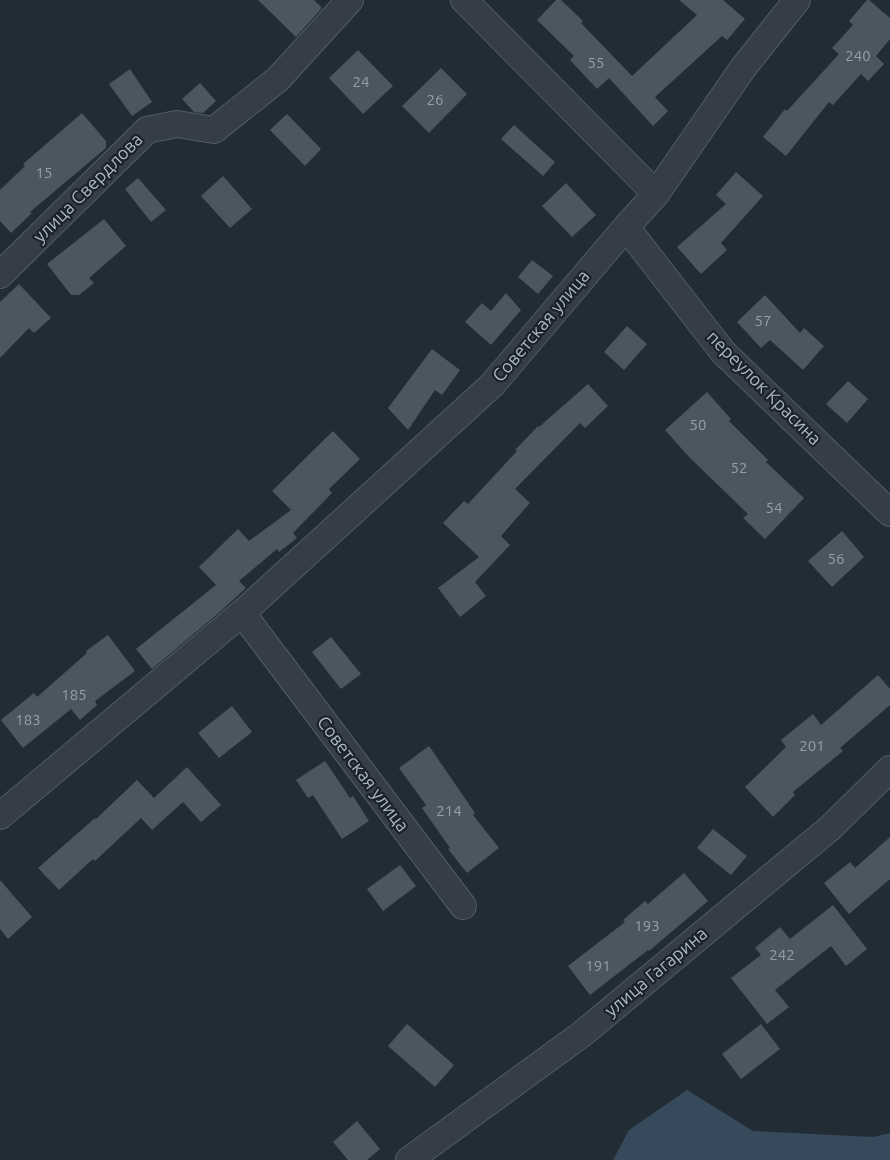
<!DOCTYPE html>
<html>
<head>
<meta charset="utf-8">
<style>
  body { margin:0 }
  canvas { display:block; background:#212c35 }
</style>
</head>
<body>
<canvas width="890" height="1160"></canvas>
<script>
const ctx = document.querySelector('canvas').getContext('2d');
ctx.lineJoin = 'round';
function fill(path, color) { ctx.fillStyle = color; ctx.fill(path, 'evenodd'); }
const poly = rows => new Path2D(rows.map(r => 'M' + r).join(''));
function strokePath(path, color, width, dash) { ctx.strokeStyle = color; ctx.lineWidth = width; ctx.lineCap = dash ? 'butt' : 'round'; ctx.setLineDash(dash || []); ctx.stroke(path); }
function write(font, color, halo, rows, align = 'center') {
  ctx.font = font + ' Ubuntu,sans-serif'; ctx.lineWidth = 4.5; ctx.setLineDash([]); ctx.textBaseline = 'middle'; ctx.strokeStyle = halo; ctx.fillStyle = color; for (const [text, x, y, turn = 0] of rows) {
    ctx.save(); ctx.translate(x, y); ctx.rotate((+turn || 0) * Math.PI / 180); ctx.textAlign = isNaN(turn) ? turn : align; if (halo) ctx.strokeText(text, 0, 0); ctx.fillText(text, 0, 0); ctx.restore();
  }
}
const water = poly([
  [687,1090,753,1131,873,1137,890,1133,890,1160,613,1160,629,1130]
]);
const building = poly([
  [258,0,314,0,322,8,296,37],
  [556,0,561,0,583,21,581,23,632,76,697,15,679,0,723,0,745,19,727,40,722,36,655,97,668,111,653,126,609,78,597,89,570,60,574,56,537,20],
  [867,0,869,0,890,18,890,39,876,56,884,64,868,81,861,74,833,105,829,102,786,156,763,137,785,109,787,111,839,54,832,48,853,25,849,21],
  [358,50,393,86,363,114,329,78],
  [441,68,467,94,429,133,402,106],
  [130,69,152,102,132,116,109,84],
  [200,83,216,101,203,113,194,112,182,99],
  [82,113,106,141,106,148,30,212,32,213,11,233,0,221,0,190,25,166,23,164],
  [287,114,321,149,305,166,270,130],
  [514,125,555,162,543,176,501,139],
  [736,172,763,196,721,243,727,250,701,274,677,247,726,204,716,195],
  [223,176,252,209,230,228,201,196],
  [138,178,166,210,151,222,125,189],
  [566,183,596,215,572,237,542,206],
  [104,219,126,246,89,278,94,283,79,295,71,295,47,264],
  [532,260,553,276,538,294,518,277],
  [19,284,51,318,34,333,29,328,0,358,0,302],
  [506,293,521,310,491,345,465,322,482,303,491,311],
  [765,295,800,333,804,328,824,346,803,370,770,340,761,348,737,322],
  [627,326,647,344,624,370,604,352],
  [432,349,460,370,442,395,435,390,408,430,388,408],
  [848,381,868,399,847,423,826,404],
  [588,384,608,406,585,428,580,423,515,489,530,503,501,536,510,545,475,582,486,596,460,617,438,588,479,557,443,523,464,501,468,504,517,451,515,450,538,426,539,427],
  [707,392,731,419,729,421,768,460,766,462,804,498,765,539,743,518,748,514,689,457,665,430],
  [333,431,360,459,329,489,332,493,293,533,297,538,279,552,277,549,239,581,246,588,221,611,152,669,136,649,216,585,199,567,238,529,249,541,291,510,272,491],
  [842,531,864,557,832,587,808,561],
  [108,635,135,671,95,701,97,705,80,720,71,709,23,748,1,720,34,693,37,697,87,653,86,651],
  [331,637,361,674,341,689,312,652],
  [878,675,890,689,890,705,840,748,843,751,793,792,795,795,773,817,745,787,786,747,781,740,813,714,821,725],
  [232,706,252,732,219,758,198,733],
  [429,746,475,813,473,815,499,848,467,873,448,849,450,848,422,808,426,805,399,768],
  [325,761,350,798,353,796,369,821,342,839,313,795,308,798,296,780],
  [187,767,221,805,201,822,183,802,152,830,141,818,95,861,93,859,59,890,38,868,95,818,96,819,137,780,154,798],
  [713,829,747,856,731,875,697,848],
  [890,837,890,879,849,914,824,883,850,862,855,868],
  [400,865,416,886,383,911,367,889],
  [684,873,708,901,649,951,648,950,590,995,568,966,625,922,623,920,645,901,648,904],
  [0,880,32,917,8,939,0,929],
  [833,905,867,949,846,966,831,946,775,990,789,1007,767,1024,731,978,761,955,755,948,780,927,790,939],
  [407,1024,454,1065,435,1087,388,1046],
  [761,1024,780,1049,741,1079,722,1054],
  [357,1121,380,1149,367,1160,348,1160,333,1142]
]);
const minor = poly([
  [464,0,656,194],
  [626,227,723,352,890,513],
  [0,275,147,130,177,124,214,130,278,79,350,0],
  [242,613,463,906],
  [0,816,242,613,492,385,626,227,656,194,743,68,797,0],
  [409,1160,582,1034,830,828,890,769]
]);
const numberNames = [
  ["240",858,56],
  ["55",596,63],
  ["24",361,82],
  ["26",435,100],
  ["15",44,173],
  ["57",763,321],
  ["50",698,425],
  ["52",739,468],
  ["54",774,508],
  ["56",836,559],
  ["185",74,695],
  ["183",28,720],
  ["201",812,746],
  ["214",449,811],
  ["193",647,926],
  ["242",782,955],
  ["191",598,966]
];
const streetNames = [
  ["улица Свердлова",88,188,-45],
  ["Советская улица",541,326,-50],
  ["переулок Красина",764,388,45],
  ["Советская улица",363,774,53],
  ["улица Гагарина",656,972,-40]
];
fill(water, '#364a5b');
fill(building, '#4a5761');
strokePath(minor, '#525c64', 28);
strokePath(minor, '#353e46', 26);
write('15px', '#96a0aa', null, numberNames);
write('18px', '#afb9c3', '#1a232a', streetNames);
</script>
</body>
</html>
